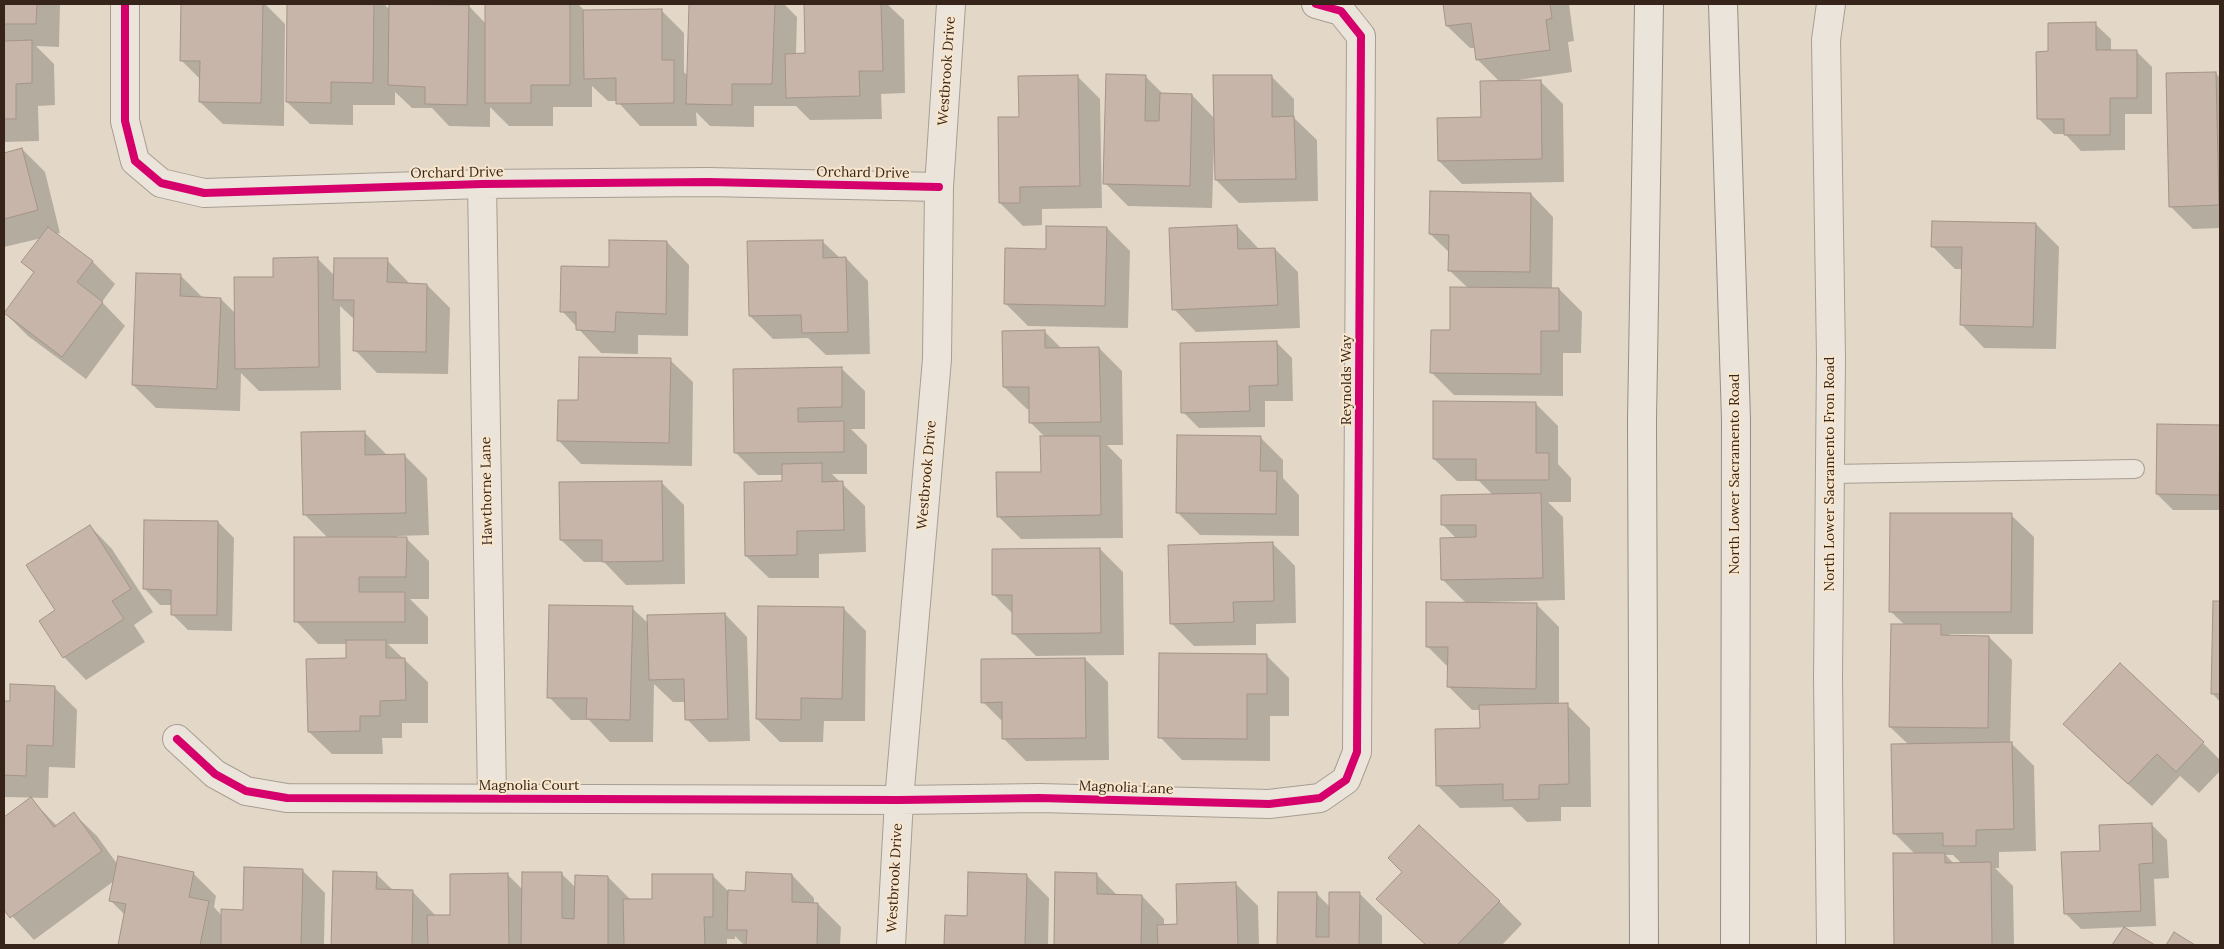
<!DOCTYPE html>
<html>
<head>
<meta charset="utf-8">
<style>
  body { margin:0 }
  #map { position:relative; width:2224px; height:949px; overflow:hidden; background:#e3d8c8; font-family:Lora,serif }
  canvas { display:block }
  .frame { position:absolute; inset:0; border:5px solid #36241a; pointer-events:none }
</style>
</head>
<body>
<div id="map">
<canvas width="2224" height="949"></canvas>
<div class="frame"></div>
</div>
<script>
const ctx = document.querySelector('canvas').getContext('2d');
ctx.lineJoin = 'round';
function fill(path, color) { ctx.fillStyle = color; ctx.fill(path, 'evenodd'); }
const poly = rows => new Path2D(rows.map(r => 'M' + r).join(''));
function strokePath(path, color, width, dash) { ctx.strokeStyle = color; ctx.lineWidth = width; ctx.lineCap = dash ? 'butt' : 'round'; ctx.setLineDash(dash || []); ctx.stroke(path); }
function write(font, color, halo, rows, align = 'center') {
  ctx.font = font + ' Lora,serif'; ctx.lineWidth = 4; ctx.setLineDash([]); ctx.textBaseline = 'middle'; ctx.strokeStyle = halo; ctx.fillStyle = color; for (const [text, x, y, turn = 0] of rows) {
    ctx.save(); ctx.translate(x, y); ctx.rotate((+turn || 0) * Math.PI / 180); ctx.textAlign = isNaN(turn) ? turn : align; if (halo) ctx.strokeText(text, 0, 0); ctx.fillText(text, 0, 0); ctx.restore();
  }
}
const shadow = poly([
  [4,4,60,4,59,47,36,46,54,64,55,105,38,106,39,141,4,142],
  [182,4,265,4,285,24,284,126,223,124,200,102,201,80,181,60],
  [288,4,384,4,390,10,469,6,486,24,486,4,578,4,585,11,661,10,684,33,684,72,688,76,690,4,784,4,797,17,796,54,806,54,806,4,887,4,904,20,905,93,881,94,882,119,810,120,796,106,754,106,754,127,710,126,696,112,697,126,640,126,617,101,608,101,592,86,592,107,553,107,553,126,509,126,490,107,490,127,449,126,432,108,412,108,395,92,395,105,353,105,353,125,310,124,287,102],
  [1444,4,1569,4,1574,41,1568,42,1572,72,1518,80,1519,81,1540,81,1563,104,1564,182,1462,184,1439,161,1482,118,1500,82,1477,59,1476,48,1470,48,1447,26],
  [2095,24,2111,39,2111,51,2136,51,2152,67,2152,114,2125,114,2125,150,2081,151,2065,134,2054,134,2038,118,2050,52],
  [2216,73,2220,78,2220,228,2193,229,2170,206],
  [1077,76,1100,99,1102,208,1042,209,1042,225,1023,226,1000,203,1020,118],
  [1145,76,1163,94,1192,95,1215,119,1271,76,1294,99,1294,118,1317,140,1318,201,1239,203,1216,180,1216,146,1214,146,1212,208,1128,206,1105,183],
  [22,149,45,172,60,233,56,234,93,262,115,284,102,302,125,326,86,379,28,336,5,313,35,274,23,262,42,238,4,247,4,154],
  [1531,194,1553,217,1552,289,1559,289,1582,312,1581,353,1563,353,1563,396,1454,395,1432,373,1452,331,1468,288,1450,271,1450,253,1430,234],
  [2036,224,2059,247,2056,349,1984,348,1962,325,1963,269,1955,269,1932,246],
  [1237,226,1260,250,1275,249,1298,272,1300,328,1196,332,1174,309],
  [1107,228,1130,251,1128,328,1028,326,1005,303,1047,250],
  [822,241,840,258,846,258,868,281,870,354,826,355,808,338,773,339,750,316],
  [667,242,689,265,688,336,638,335,638,354,601,353,562,311,610,268],
  [317,258,335,276,387,260,410,284,427,285,450,308,448,374,377,373,355,350,355,320,340,306,341,390,259,391,241,373,240,411,156,408,133,385,180,275,203,298,221,299,236,314,275,278],
  [1045,332,1062,349,1099,348,1122,371,1123,445,1107,445,1122,460,1123,538,1021,539,998,516,1042,473,1045,437,1031,423,1030,409,1027,409,1004,387],
  [1276,342,1292,358,1293,401,1265,401,1265,427,1199,428,1183,412],
  [670,360,693,382,692,466,581,464,559,441,579,401],
  [842,369,865,391,865,429,851,429,867,445,867,474,832,474,865,506,866,552,819,554,819,578,769,578,746,556,783,483,783,475,758,475,735,452],
  [1535,403,1558,426,1558,464,1571,478,1571,502,1548,502,1563,517,1565,600,1485,602,1485,604,1537,605,1559,627,1559,705,1567,705,1590,728,1591,807,1561,807,1561,821,1527,822,1512,807,1460,808,1437,785,1481,730,1481,710,1472,710,1449,687,1449,668,1427,646,1467,604,1442,579,1457,539,1443,525,1493,495,1479,481,1457,481,1434,459],
  [2219,426,2220,510,2173,510,2157,494],
  [364,432,388,456,404,455,427,478,429,535,397,536,397,538,406,538,429,561,429,599,410,599,428,617,428,644,388,644,428,682,428,723,402,723,402,738,382,738,383,754,332,754,309,732,347,659,347,644,318,644,296,621,328,538,305,515],
  [1260,437,1283,460,1283,478,1299,495,1299,536,1200,535,1177,512],
  [661,482,684,505,685,584,626,585,604,562,584,562,561,540],
  [2011,515,2034,537,2033,634,1949,634,1952,637,1989,637,2012,660,2010,742,2034,766,2036,851,1999,852,1999,868,1995,868,2013,886,2014,945,1895,945,1895,855,1915,854,1894,833,1909,745,1890,727,1905,625,1890,611],
  [1946,855,1953,855,1962,864,1954,864],
  [218,522,234,538,232,631,188,630,172,614,172,605,160,605,145,589],
  [90,526,112,549,153,612,134,625,145,642,86,680,64,657,57,611],
  [1272,543,1295,566,1296,623,1256,624,1256,645,1194,646,1171,623],
  [1100,549,1123,572,1124,655,1036,656,1013,633,1013,614,993,594],
  [2214,602,2220,602,2220,702,2212,693],
  [632,608,648,623,725,614,747,637,750,741,709,742,687,719,686,702,673,702,654,684,653,742,610,742,589,720,571,720,549,697],
  [843,608,866,631,865,721,824,721,823,742,780,742,757,719],
  [1266,655,1289,678,1289,716,1270,716,1270,761,1182,760,1160,737],
  [1085,659,1108,682,1109,760,1026,761,1003,738,1003,722,983,702],
  [54,687,77,710,75,768,49,767,48,798,4,797,4,702,11,702],
  [2203,743,2220,760,2220,771,2199,793,2180,776,2152,806,2087,747],
  [31,799,57,826,74,814,97,836,118,865,193,873,216,896,214,907,222,916,244,911,302,870,325,893,324,945,119,945,125,915,110,900,114,881,34,940,4,907,4,819],
  [2151,824,2167,840,2169,878,2154,879,2156,926,2081,929,2065,913,2101,852],
  [334,872,376,874,394,891,413,892,436,916,451,916,507,874,523,890,562,874,576,888,608,877,631,900,653,900,712,875,729,892,746,892,792,875,814,898,814,904,818,904,841,927,840,945,744,945,735,936,735,939,727,939,727,945,332,945],
  [1056,874,1096,874,1118,896,1142,896,1164,919,1164,926,1179,925,1235,883,1258,906,1259,945,1055,945],
  [1026,875,1049,898,1048,945,945,945,946,916,969,917],
  [1279,893,1316,893,1330,907,1359,893,1382,916,1382,945,1278,945],
  [1499,901,1522,924,1502,945,1426,945,1400,921]
]);
const building = poly([
  [4,4,37,4,36,24,4,24,4,4],
  [181,4,263,4,261,103,199,102,200,61,180,61,181,4],
  [287,4,374,4,373,83,331,82,331,103,286,102,287,4],
  [389,4,469,5,467,105,425,104,425,87,388,85,389,4],
  [485,4,570,4,570,85,531,85,531,103,485,103,485,4],
  [689,4,775,4,772,84,732,84,732,105,686,104,689,4],
  [804,4,881,4,883,71,859,71,860,96,786,98,785,54,805,53,804,4],
  [1443,4,1550,4,1552,18,1546,20,1550,50,1476,60,1471,23,1446,26,1443,4],
  [662,9,662,60,674,60,674,103,616,104,616,78,584,79,583,10,662,9],
  [2096,22,2096,50,2137,50,2137,98,2110,98,2110,135,2064,135,2064,119,2037,119,2036,52,2048,51,2048,23,2096,22],
  [32,40,32,83,16,84,16,119,4,119,4,41,32,40],
  [2216,72,2219,205,2169,207,2166,73,2216,72],
  [1106,74,1146,75,1145,121,1159,121,1160,93,1192,94,1190,186,1103,184,1106,74],
  [1078,75,1080,186,1020,187,1020,203,999,203,998,117,1019,117,1018,76,1078,75],
  [1213,75,1272,75,1272,117,1294,116,1296,179,1215,180,1213,75],
  [1541,80,1542,159,1438,161,1437,118,1481,117,1480,81,1541,80],
  [22,148,38,210,4,219,4,153,22,148],
  [1430,191,1531,193,1530,272,1448,271,1449,235,1429,234,1430,191],
  [1932,221,2036,223,2033,327,1960,325,1962,247,1931,247,1932,221],
  [1237,225,1238,249,1275,248,1278,305,1172,310,1169,228,1237,225],
  [1046,226,1107,227,1105,306,1004,304,1005,248,1046,249,1046,226],
  [48,227,93,261,77,282,103,302,62,357,4,313,34,272,21,262,48,227],
  [609,240,667,241,666,314,616,312,615,332,576,330,576,312,560,312,561,266,609,267,609,240],
  [823,240,823,258,846,257,848,332,802,333,801,315,749,316,747,241,823,240],
  [318,257,319,367,235,369,234,277,273,277,273,258,318,257],
  [334,258,388,258,387,282,427,284,426,352,353,351,354,300,333,300,334,258],
  [136,273,181,274,180,296,221,298,217,389,132,385,136,273],
  [1450,287,1559,288,1559,331,1541,331,1541,374,1430,373,1431,330,1450,330,1450,287],
  [1045,330,1045,348,1099,347,1101,422,1029,423,1029,387,1003,387,1002,331,1045,330],
  [1277,341,1278,385,1249,386,1250,411,1181,413,1180,343,1277,341],
  [579,357,671,358,669,443,557,441,558,400,578,400,579,357],
  [842,367,842,407,798,408,798,422,844,421,844,452,734,453,733,369,842,367],
  [1433,401,1536,402,1536,453,1549,453,1549,480,1476,480,1476,459,1433,459,1433,401],
  [2157,424,2220,425,2219,495,2156,494,2157,424],
  [365,431,365,455,405,454,406,513,303,515,301,432,365,431],
  [1177,435,1261,436,1260,471,1277,471,1276,514,1176,513,1177,435],
  [1040,436,1100,436,1101,515,997,517,996,472,1041,472,1040,436],
  [822,463,822,482,843,481,844,530,797,531,797,555,745,556,744,482,782,481,782,464,822,463],
  [662,481,663,561,602,562,602,540,560,540,559,482,662,481],
  [1541,493,1543,578,1441,580,1440,538,1476,537,1476,525,1441,525,1441,495,1541,493],
  [1890,513,2012,513,2011,612,1889,612,1890,513],
  [144,520,218,521,217,615,171,615,171,590,143,589,144,520],
  [90,525,131,589,112,601,124,619,63,658,39,621,55,610,26,565,90,525],
  [294,537,407,537,406,577,359,577,359,592,405,592,405,622,294,622,294,537],
  [1273,542,1274,601,1233,602,1234,622,1170,624,1168,545,1273,542],
  [1100,548,1101,633,1012,634,1012,595,992,595,992,549,1100,548],
  [2213,601,2220,601,2220,694,2211,694,2213,601],
  [1426,602,1537,603,1536,689,1447,687,1448,647,1426,647,1426,602],
  [549,605,633,606,630,720,586,719,587,698,547,698,549,605],
  [758,606,844,607,842,699,801,698,801,720,756,719,758,606],
  [725,613,728,719,685,720,684,679,649,680,647,615,725,613],
  [1891,624,1941,624,1941,635,1989,636,1988,728,1889,727,1891,624],
  [346,640,386,640,386,658,405,658,406,700,380,701,380,716,360,716,360,731,308,732,306,659,346,658,346,640],
  [1159,653,1267,654,1267,694,1247,694,1247,739,1158,738,1159,653],
  [1085,658,1086,738,1002,739,1002,702,981,703,981,659,1085,658],
  [2120,663,2204,742,2176,772,2157,754,2128,784,2063,724,2120,663],
  [10,684,55,686,53,746,27,745,26,776,4,775,4,701,10,701,10,684],
  [1568,703,1569,784,1539,785,1539,799,1503,800,1503,784,1436,786,1435,729,1480,728,1479,705,1568,703],
  [2012,742,2014,829,1976,830,1976,846,1943,846,1943,833,1893,834,1891,744,2012,742],
  [31,797,54,827,74,812,102,851,10,918,4,910,4,817,31,797],
  [2152,823,2153,863,2139,864,2141,911,2064,914,2061,852,2100,851,2099,825,2152,823],
  [1419,825,1500,901,1457,945,1426,945,1376,899,1402,872,1388,858,1419,825],
  [1893,853,1945,853,1945,863,1991,862,1992,945,1894,945,1893,853],
  [118,856,194,872,189,897,209,901,200,945,118,945,126,904,109,901,118,856],
  [244,867,303,869,301,945,221,945,221,909,243,910,244,867],
  [333,871,377,872,376,889,413,890,412,945,331,945,333,871],
  [522,872,562,872,562,918,574,919,575,875,608,876,608,945,521,945,522,872],
  [746,872,792,874,792,902,818,903,817,945,746,945,747,930,727,930,728,890,745,891,746,872],
  [968,872,1027,874,1025,945,944,945,945,915,967,916,968,872],
  [1055,872,1097,873,1097,894,1142,895,1141,945,1054,945,1055,872],
  [508,873,509,945,428,945,427,915,450,915,450,874,508,873],
  [652,874,713,874,713,917,704,917,705,945,624,945,623,899,652,899,652,874],
  [1236,882,1238,945,1158,945,1157,925,1177,924,1176,884,1236,882],
  [1278,892,1317,892,1316,937,1329,937,1329,892,1360,892,1359,945,1277,945,1278,892],
  [2124,927,2155,945,2112,945,2124,927],
  [2174,932,2195,945,2166,945,2174,932]
]);
const service = poly([
  [1830,474,2135,469]
]);
const minor = poly([
  [125,4,125,121,135,161,161,183,204,193,482,184,708,182,939,187],
  [482,184,492,798],
  [177,739,215,774,246,791,287,798,899,800,1039,798,1269,804,1320,798,1346,780,1357,752,1361,36,1341,11,1316,4],
  [891,945,899,800,937,359,939,187,951,4],
  [1831,945,1828,677,1831,358,1826,40,1831,4]
]);
const secondary = poly([
  [1723,4,1736,420,1735,945],
  [1644,945,1642,421,1649,4]
]);
const cycleway = poly([
  [125,4,125,121,135,161,161,183,204,193,482,184,708,182,939,187],
  [177,739,215,774,246,791,287,798,899,800,1039,798,1269,804,1320,798,1346,780,1357,752,1361,36,1341,11,1316,4]
]);
const streetNames = [
  ["Westbrook Drive",947,71,-86],
  ["Orchard Drive",457,173,-1],
  ["Orchard Drive",863,173,1],
  ["Reynolds Way",1347,380,-90],
  ["North Lower Sacramento Road",1735,474,-90],
  ["North Lower Sacramento Fron Road",1830,474,-90],
  ["Westbrook Drive",927,475,-85],
  ["Hawthorne Lane",487,491,-91],
  ["Magnolia Court",529,786],
  ["Magnolia Lane",1126,788,2],
  ["Westbrook Drive",895,878,-87]
];
fill(shadow, '#0003');
fill(building, '#c7b5a9');
strokePath(building, '#a39388', 1);
strokePath(service, '#a89d92', 20);
strokePath(minor, '#a89d92', 30);
strokePath(secondary, '#978d82', 30);
strokePath(service, '#ebe4da', 18);
strokePath(minor, '#ebe4da', 28);
strokePath(secondary, '#ebe4da', 28);
strokePath(cycleway, '#d6006c', 8);
write('14px', '#36241a', '#f7e5cc', streetNames);
</script>
</body>
</html>
